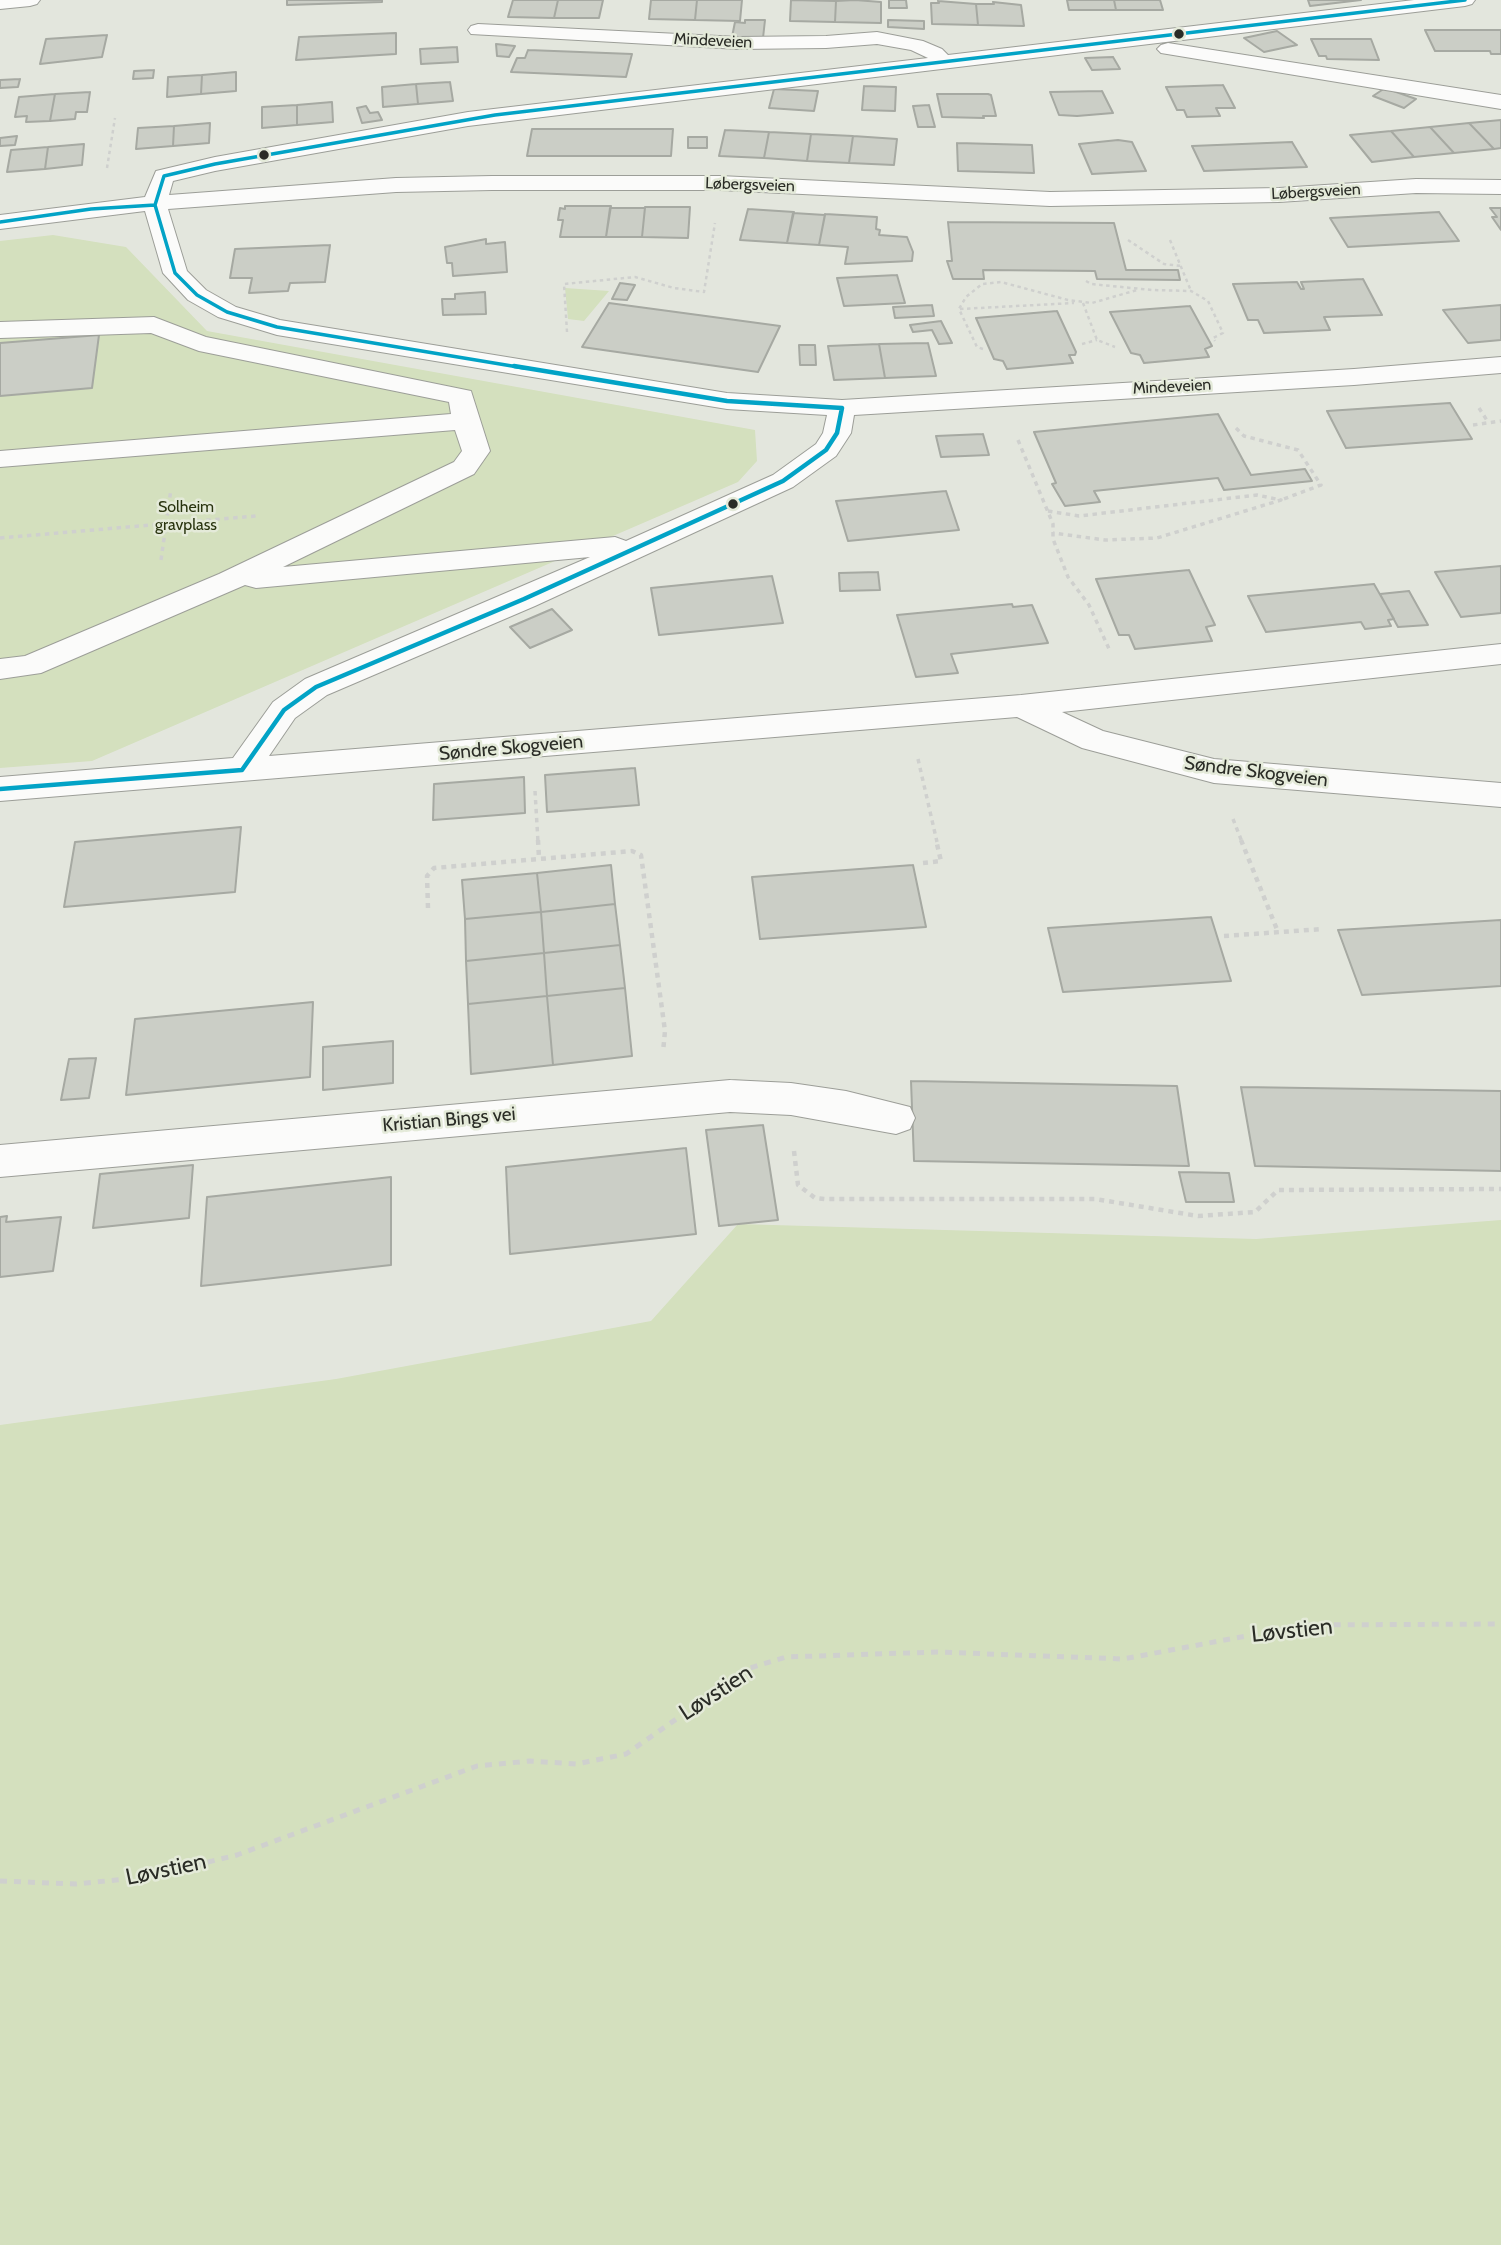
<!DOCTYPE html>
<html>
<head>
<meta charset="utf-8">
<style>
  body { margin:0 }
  canvas { display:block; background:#e3e6dd }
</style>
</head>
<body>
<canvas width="1501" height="2245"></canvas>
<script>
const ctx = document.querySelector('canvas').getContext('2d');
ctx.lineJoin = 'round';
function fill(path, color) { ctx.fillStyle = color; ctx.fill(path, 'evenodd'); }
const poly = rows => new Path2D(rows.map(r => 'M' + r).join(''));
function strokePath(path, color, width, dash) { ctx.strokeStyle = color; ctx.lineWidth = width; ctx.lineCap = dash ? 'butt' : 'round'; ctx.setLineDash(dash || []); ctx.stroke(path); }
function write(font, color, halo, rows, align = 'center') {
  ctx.font = font + ' Cabin,sans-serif'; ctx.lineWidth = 5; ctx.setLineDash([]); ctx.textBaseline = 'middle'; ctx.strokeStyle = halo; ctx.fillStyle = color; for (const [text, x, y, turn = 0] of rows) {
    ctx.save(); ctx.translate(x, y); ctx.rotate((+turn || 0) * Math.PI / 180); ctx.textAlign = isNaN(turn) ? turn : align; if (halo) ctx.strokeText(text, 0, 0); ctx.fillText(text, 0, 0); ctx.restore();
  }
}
const green = poly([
  [53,235,126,247,207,331,755,430,757,461,738,482,92,761,0,768,0,241],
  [565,288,609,291,584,321,568,319],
  [1501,1220,1501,2245,0,2245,0,1425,336,1379,651,1321,738,1224,1256,1239]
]);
const building = poly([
  [287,0,382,0,382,2,287,5,287,0],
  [513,0,558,0,554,18,508,17,513,0],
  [558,0,603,0,599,18,554,18,558,0],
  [651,0,697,0,695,20,649,19,651,0],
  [697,0,742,0,740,21,695,20,697,0],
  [791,0,836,1,835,22,790,21,791,0],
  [855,0,881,2,881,23,835,22,836,1,855,0],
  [889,0,906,0,907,8,889,8,889,0],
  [1067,0,1114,0,1116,10,1069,10,1067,0],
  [1114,0,1160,0,1163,10,1116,10,1114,0],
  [1308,0,1361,0,1310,6,1308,0],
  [938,1,976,4,978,25,932,24,931,3,939,3,938,1],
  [993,2,1021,5,1024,26,978,25,976,4,994,4,993,2],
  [745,20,765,20,763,38,732,37,735,22,745,23,745,20],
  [888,20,924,21,924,29,888,27,888,20],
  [1425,30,1501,30,1501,54,1491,54,1490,51,1435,51,1425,30],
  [1277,31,1297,45,1264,52,1244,38,1277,31],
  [396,33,396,54,296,60,299,37,396,33],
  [107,35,102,57,40,64,46,39,107,35],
  [1311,39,1371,39,1379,60,1327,59,1326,56,1319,56,1311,39],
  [496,44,515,46,509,57,497,56,496,44],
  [457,47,458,62,421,64,420,49,457,47],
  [528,50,632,54,626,77,511,72,517,58,525,58,528,50],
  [1113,57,1120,69,1092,70,1085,58,1113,57],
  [154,70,153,78,133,79,134,71,154,70],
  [236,72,236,91,201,94,202,75,236,72],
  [202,75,201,94,167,97,168,77,202,75],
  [20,79,18,87,0,88,0,80,20,79],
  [450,82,453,101,418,104,416,84,450,82],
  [416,84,418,104,383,107,382,87,416,84],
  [1223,85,1235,108,1216,108,1220,116,1187,117,1184,110,1177,110,1166,87,1223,85],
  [864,86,896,87,895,111,862,110,864,86],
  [1385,88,1416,99,1404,108,1373,96,1385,88],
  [774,89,818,91,814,111,769,108,774,89],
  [1102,91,1113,113,1077,116,1059,115,1050,92,1102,91],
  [90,92,87,112,76,112,75,119,50,121,55,94,90,92],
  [55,94,50,121,26,122,27,116,15,117,19,97,55,94],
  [937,94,988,94,991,95,996,116,983,116,984,118,942,117,937,94],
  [332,102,333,122,297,125,297,105,332,102],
  [297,105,297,125,262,128,262,107,297,105],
  [929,105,935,127,918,127,913,106,929,105],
  [366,106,370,113,378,112,382,120,362,123,357,108,366,106],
  [1501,120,1501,148,1494,149,1469,123,1501,120],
  [210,123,209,143,173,146,174,126,210,123],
  [1469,123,1494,149,1454,153,1430,127,1469,123],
  [174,126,173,146,136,149,138,128,174,126],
  [1430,127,1454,153,1414,157,1391,131,1430,127],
  [532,129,673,129,671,156,527,156,532,129],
  [725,130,769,132,764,158,719,156,725,130],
  [1391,131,1414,157,1372,162,1350,135,1391,131],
  [769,132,811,134,807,161,764,158,769,132],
  [811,134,853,136,849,163,807,161,811,134],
  [17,136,15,145,0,146,0,138,17,136],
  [853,136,897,139,894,165,849,163,853,136],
  [688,137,707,137,707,148,688,148,688,137],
  [1118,140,1132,142,1146,171,1092,174,1079,144,1118,140],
  [1292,142,1307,167,1204,171,1192,146,1292,142],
  [957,143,1032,145,1034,173,958,171,957,143],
  [84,144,82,165,45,169,48,147,84,144],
  [48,147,45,169,7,172,11,150,48,147],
  [565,206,611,206,606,237,560,237,563,220,558,220,560,208,565,209,565,206],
  [645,207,690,207,688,238,642,237,645,207],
  [610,208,645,208,642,237,606,237,610,208],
  [1490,208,1501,208,1501,230,1492,217,1497,217,1490,208],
  [748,209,794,212,787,243,740,240,748,209],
  [1439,212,1459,241,1348,247,1330,218,1439,212],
  [793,213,825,215,819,245,787,243,793,213],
  [825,214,877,217,876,229,880,230,879,235,907,237,913,252,912,261,845,264,848,247,819,245,825,214],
  [948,222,1114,223,1126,270,1178,270,1180,280,1097,279,1095,271,983,270,984,279,953,279,947,261,952,261,948,222],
  [486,239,486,244,505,242,507,272,453,276,452,263,447,263,445,247,486,239],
  [330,245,325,282,290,283,288,291,249,293,252,278,230,278,235,249,330,245],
  [897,275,905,303,844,306,837,278,897,275],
  [1363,279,1382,315,1324,317,1330,330,1264,333,1258,320,1248,320,1233,284,1297,282,1301,289,1304,289,1301,282,1363,279],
  [620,283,635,285,627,300,612,299,620,283],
  [485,292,486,314,443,315,442,299,455,299,455,294,485,292],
  [609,303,780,326,758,372,582,347,609,303],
  [932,305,934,316,895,318,893,307,932,305],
  [1501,305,1501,340,1468,343,1443,310,1501,305],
  [1190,306,1212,346,1205,349,1209,357,1144,363,1140,355,1131,353,1110,312,1190,306],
  [1057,311,1076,352,1075,355,1069,355,1073,363,1007,369,1003,361,994,359,976,318,1057,311],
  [941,321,952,343,939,344,932,330,913,332,910,325,941,321],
  [99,335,92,388,0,396,0,343,99,335],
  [928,343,936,376,885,378,879,344,928,343],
  [879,344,885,378,834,380,828,346,879,344],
  [799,345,815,345,816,365,800,365,799,345],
  [1450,403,1472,439,1346,448,1327,411,1450,403],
  [1218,414,1251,475,1305,469,1312,481,1224,490,1218,478,1094,491,1100,502,1065,506,1052,484,1056,483,1034,432,1218,414],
  [983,434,989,455,941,457,936,436,983,434],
  [946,491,959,530,848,541,836,501,946,491],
  [1501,566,1501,613,1461,617,1435,572,1501,566],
  [1189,570,1215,625,1206,627,1212,641,1135,649,1129,635,1119,635,1096,579,1189,570],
  [878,572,880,590,840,591,839,573,878,572],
  [772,576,783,623,659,635,651,588,772,576],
  [1374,584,1394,619,1388,620,1391,626,1365,629,1361,622,1266,632,1248,596,1374,584],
  [1409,591,1428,625,1398,627,1380,594,1409,591],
  [1012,604,1013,607,1032,605,1048,643,951,654,958,673,916,677,897,615,1012,604],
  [552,609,572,630,530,648,510,627,552,609],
  [635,768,639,805,547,812,545,775,635,768],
  [524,777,525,813,433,820,434,784,524,777],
  [241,827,235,892,64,907,75,842,241,827],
  [611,865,615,904,541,912,537,873,611,865],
  [913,865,926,927,760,939,752,877,913,865],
  [537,873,541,912,465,919,462,880,537,873],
  [615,904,620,945,544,953,541,912,615,904],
  [541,912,544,953,466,961,465,919,541,912],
  [1211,917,1231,981,1063,992,1048,928,1211,917],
  [1501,920,1501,986,1362,995,1338,930,1501,920],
  [620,945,625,988,547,996,544,953,620,945],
  [544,953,547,996,468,1004,466,961,544,953],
  [625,988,632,1056,553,1065,547,996,625,988],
  [547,996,553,1065,471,1074,468,1004,547,996],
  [313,1002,310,1077,126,1095,135,1019,313,1002],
  [393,1041,393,1083,323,1090,323,1047,393,1041],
  [96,1058,89,1098,61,1100,69,1059,96,1058],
  [911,1081,1177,1086,1189,1166,914,1161,911,1081],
  [1241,1087,1501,1091,1501,1171,1255,1166,1241,1087],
  [763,1125,778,1220,719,1226,706,1130,763,1125],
  [686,1148,696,1234,510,1254,506,1167,686,1148],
  [193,1165,189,1218,93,1228,100,1174,193,1165],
  [1179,1172,1229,1173,1234,1202,1186,1202,1179,1172],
  [391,1177,391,1265,201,1286,207,1197,391,1177],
  [7,1216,6,1222,61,1217,53,1271,0,1277,0,1217,7,1216]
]);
const pathFar3 = poly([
  [107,168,115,118],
  [1128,240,1164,264,1182,266],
  [1170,240,1191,291],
  [1086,281,1091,284,1152,290,1191,291,1208,301,1223,333,1213,338,1215,341],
  [1083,303,1097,340,1115,347],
  [960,309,1074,303],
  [567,332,564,284,635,277,674,288,704,292,715,223],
  [1082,344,1097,340],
  [983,349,977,347,959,309,966,297,982,284,1001,282,1068,300,1092,303,1137,290]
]);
const pathFar2 = poly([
  [1479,408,1488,422],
  [1473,425,1501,421],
  [1236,428,1244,436,1298,450,1321,485,1281,500],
  [1018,440,1053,524,1053,539,1068,577,1089,605,1110,651],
  [1048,511,1079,516,1257,495,1281,500,1157,538,1105,540,1053,533],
  [0,538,256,516],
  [161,560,171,489],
  [918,759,937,842],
  [535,791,538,842],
  [1233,819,1242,842]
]);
const pathFar1 = poly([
  [538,840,539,858],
  [1241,840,1278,932],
  [923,863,941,861,936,840],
  [428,908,427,876,434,868,632,851,641,855,665,1031,663,1052],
  [1224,936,1323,929],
  [794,1151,798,1185,815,1198,825,1199,1095,1199,1198,1216,1255,1212,1278,1190,1501,1189]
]);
const path = poly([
  [0,1881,76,1884,146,1877,237,1855,477,1766,530,1761,576,1764,626,1754,750,1668,786,1657,937,1652,1123,1659,1305,1625,1501,1624]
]);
const minor = poly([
  [0,0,40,0,37,4,30,6,0,9,0,0],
  [1414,0,1475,0,1472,4,1465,6,468,126,215,171,173,181,169,195,396,178,492,176,720,176,1050,192,1279,188,1416,179,1501,180,1501,194,1416,193,1279,202,1050,206,720,190,492,190,396,192,168,209,187,271,206,290,236,307,280,320,727,393,842,400,1354,369,1501,357,1501,373,1354,385,854,415,851,433,836,456,793,487,535,606,327,695,295,718,269,756,1021,695,1501,644,1501,664,1062,712,1103,731,1214,759,1501,783,1501,807,1214,783,1082,748,1017,717,0,801,0,777,233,758,273,702,305,679,590,557,256,588,245,585,41,673,0,679,0,659,25,656,219,574,454,462,462,451,455,430,0,467,0,451,451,414,449,402,199,351,151,333,0,338,0,322,154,317,206,337,471,391,490,451,474,474,283,567,615,537,626,541,773,475,816,444,823,433,827,415,727,409,277,335,218,317,188,300,163,273,145,211,0,229,0,215,145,197,156,171,215,157,468,112,928,58,911,50,877,44,826,48,739,49,471,34,468,30,471,26,478,24,739,37,826,36,877,32,923,41,942,49,948,55,1414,0],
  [1168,43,1501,95,1501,109,1161,53,1157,49,1161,45,1168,43],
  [730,1080,791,1083,846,1091,910,1107,915,1118,910,1129,896,1134,791,1115,730,1112,0,1177,0,1145,730,1080]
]);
const bus1Far1 = poly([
  [0,222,91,209,155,205],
  [524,368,277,327,227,312,197,295,175,273,155,205,164,176,215,164,495,115,1465,0]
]);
const bus1 = poly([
  [0,789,242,770,284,710,316,687,524,599,783,481,826,450,837,433,842,408,727,401,514,366]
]);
const markers = [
  [1179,34,6,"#2a2c26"],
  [264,155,6,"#2a2c26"],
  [733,504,6,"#2a2c26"]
];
const farStreetnames = [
  ["Mindeveien",713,41,3],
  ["Løbergsveien",750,185,2],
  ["Løbergsveien",1316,192,-3],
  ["Mindeveien",1172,387,-3]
];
const farParknames = [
  ["Solheim",186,507],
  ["gravplass",186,525]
];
const streetNames = [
  ["Søndre Skogveien",511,748,-5],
  ["Søndre Skogveien",1256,772,7],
  ["Kristian Bings vei",449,1120,-5]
];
const nearStreetnames = [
  ["Løvstien",1292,1631,-6],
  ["Løvstien",716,1693,-33],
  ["Løvstien",166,1870,-12]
];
fill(green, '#d4e0be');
fill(building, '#cbcec6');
strokePath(building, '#a6a9a2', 2);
strokePath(minor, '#9c9e98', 2);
strokePath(pathFar3, '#cfd0ce', 2.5, [3.5, 3.5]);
strokePath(pathFar2, '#cfd0ce', 3.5, [4.5, 4.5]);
strokePath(pathFar1, '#cfd0ce', 4.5, [5, 5]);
strokePath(path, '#cfd0ce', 5, [7, 7]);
fill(minor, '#fbfbfa');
strokePath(bus1Far1, '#02a3c6', 3.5);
strokePath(bus1, '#02a3c6', 4.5);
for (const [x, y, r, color] of markers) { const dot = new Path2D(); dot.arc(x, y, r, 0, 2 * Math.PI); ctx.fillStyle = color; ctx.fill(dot); strokePath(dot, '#e4ead9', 2.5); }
write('16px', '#2a2c26', '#e4ead9', farStreetnames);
write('16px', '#29340f', '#e4ead9', farParknames);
write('19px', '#2a2c26', '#e4ead9', streetNames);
write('23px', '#2a2c26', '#e4ead9', nearStreetnames);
</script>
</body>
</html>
